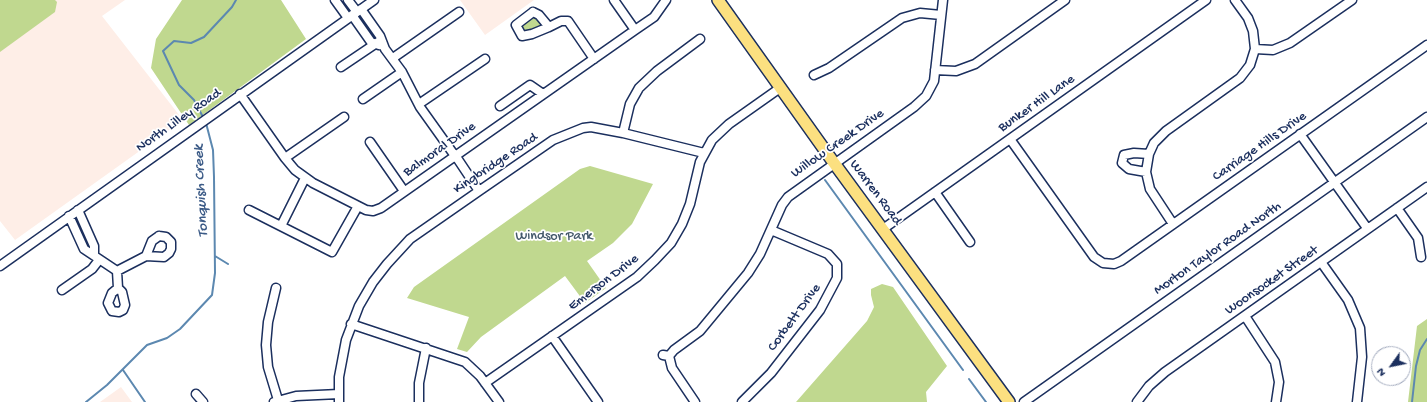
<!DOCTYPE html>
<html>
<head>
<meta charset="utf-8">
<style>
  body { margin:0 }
  #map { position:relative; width:1427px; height:402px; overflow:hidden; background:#fff; font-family:"Gochi Hand",sans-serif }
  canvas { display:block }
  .north { position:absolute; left:1371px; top:346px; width:40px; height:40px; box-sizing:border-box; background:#fff; border:1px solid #a4acbf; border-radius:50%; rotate:237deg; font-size:11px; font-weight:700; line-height:16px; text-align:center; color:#1b2f5e }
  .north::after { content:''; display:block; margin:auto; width:14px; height:18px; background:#1b2f5e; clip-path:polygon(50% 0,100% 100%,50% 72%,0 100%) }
</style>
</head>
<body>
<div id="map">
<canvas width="1427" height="402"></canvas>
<div class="north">N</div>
</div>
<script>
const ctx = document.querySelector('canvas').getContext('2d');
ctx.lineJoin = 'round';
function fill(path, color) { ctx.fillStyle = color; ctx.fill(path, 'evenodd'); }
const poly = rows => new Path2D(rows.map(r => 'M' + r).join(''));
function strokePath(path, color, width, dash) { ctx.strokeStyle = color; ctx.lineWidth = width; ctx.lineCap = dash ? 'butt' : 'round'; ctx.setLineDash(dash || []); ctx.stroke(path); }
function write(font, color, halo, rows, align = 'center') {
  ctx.font = font + ' "Gochi Hand",sans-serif'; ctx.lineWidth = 3.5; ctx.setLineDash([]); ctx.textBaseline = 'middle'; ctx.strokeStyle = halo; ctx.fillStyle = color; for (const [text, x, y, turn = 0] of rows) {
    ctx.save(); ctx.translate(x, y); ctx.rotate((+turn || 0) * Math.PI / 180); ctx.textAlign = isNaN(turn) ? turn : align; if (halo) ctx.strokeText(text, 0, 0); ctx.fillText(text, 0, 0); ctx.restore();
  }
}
const built = poly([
  [0,0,125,0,102,16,183,120,15,240,0,221],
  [460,0,534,0,485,35],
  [121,387,132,402,100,402]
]);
const green = poly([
  [0,0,55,0,57,2,55,12,0,52],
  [182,0,281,0,306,39,189,125,151,68,156,39],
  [535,15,542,25,540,28,526,31,521,29,521,23],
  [590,166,653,184,632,224,613,243,587,261,606,288,585,303,565,276,481,337,467,352,457,349,469,317,407,298,414,287,580,169],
  [882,284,893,287,947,366,926,392,927,402,796,402,867,321,874,307,871,295,871,289],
  [1427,319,1427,402,1408,402,1417,326]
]);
const stream = poly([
  [204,119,194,100,179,85,163,51,174,41,191,43,204,37,232,7,236,0],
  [825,180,963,370],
  [215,256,228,264],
  [123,370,145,402],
  [969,379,986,402],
  [86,402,107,385,147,345,167,338,180,329,212,295,215,273,214,177,213,150,206,123],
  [1412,402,1416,366,1420,350,1427,339]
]);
const minor = poly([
  [335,0,348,18],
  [348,0,357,12],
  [614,0,635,30],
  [361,9,380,36,385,49,402,72,420,107,455,156],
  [533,12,539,15,549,27,532,34,522,36,516,25,533,12],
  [352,15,371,42,379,45],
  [549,27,561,21,568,21,594,59],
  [1255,49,1273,50,1290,43,1352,0],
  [393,58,459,12],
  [341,67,381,40],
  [935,70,956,71,975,64,1065,0],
  [814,75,829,68,902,18,920,13,941,15],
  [240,94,285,158,295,170,313,183,366,210,373,211,381,208,635,30,654,17,666,0],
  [363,99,402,72],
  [419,104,485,59],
  [500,106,530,85,543,94],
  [623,133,630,104,639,88,657,71,700,39],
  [1300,134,1367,228],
  [1010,139,1094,257,1103,263,1114,264,1121,261,1427,45],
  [370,142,404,191],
  [285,158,344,117],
  [457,158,479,191],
  [1146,172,1129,169,1122,163,1124,155,1134,153,1149,154],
  [935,192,970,242],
  [1397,208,1418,238,1421,257],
  [78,210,94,246,94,255],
  [249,210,332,252,358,206],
  [69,216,84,249,117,271,118,288,122,292,125,305,123,310,119,312,112,311,108,303,112,293,118,288],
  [1173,224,1150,189,1146,172,1149,154,1154,143,1166,131,1240,78,1250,65,1255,49,1253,31,1248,18,1235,0],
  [281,226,305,178],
  [883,229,1206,0],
  [159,236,166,237,171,242,171,249,169,253,164,257,146,256,152,241,159,236],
  [1321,262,1348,300,1360,328,1362,357,1357,402],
  [0,266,374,0],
  [117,271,146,256],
  [276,288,268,322,266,345,268,367,278,400],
  [62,290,92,269,99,260],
  [1245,316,1275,362,1279,382,1276,402],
  [351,324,465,362,480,376,499,402],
  [552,336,598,402],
  [663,355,669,356,674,350,700,331,748,273,760,254,782,205,788,197,914,107,926,96,934,81,943,0],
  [669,356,672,368,695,402],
  [485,383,637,277,655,260,671,243,682,224,690,204,700,162,712,140,729,124,780,88],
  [196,394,203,402],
  [274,402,296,396,339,394],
  [339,402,339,377,346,340,359,306,373,282,387,264,410,239,479,191,553,140,583,128,591,127,623,133,704,153],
  [419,402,419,383,426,348],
  [742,402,771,373,820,310,837,278,837,264,828,254,771,230],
  [1024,402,1427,117],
  [1137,402,1149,386,1165,372,1427,187]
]);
const major = poly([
  [718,0,834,163,1009,402]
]);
const streetNames = [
  ["Bunker Hill Lane",1037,104,-35],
  ["North Lilley Road",179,121,-35],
  ["Willow Creek Drive",838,144,-35],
  ["Carriage Hills Drive",1260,147,-35],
  ["Balmoral Drive",440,150,-35],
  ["Kingbridge Road",496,164,-34],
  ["Warren Road",875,193,53],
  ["Morton Taylor Road North",1218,249,-35],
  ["Woonsocket Street",1272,281,-35],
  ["Emerson Drive",604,283,-37],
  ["Corbett Drive",795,318,-54]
];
const parkNames = [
  ["Windsor Park",554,237]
];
const waterNames = [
  ["Tonquish Creek",202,191,-93]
];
fill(built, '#feeee7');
fill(green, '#c0d88f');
strokePath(stream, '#5c88b0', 2);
strokePath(minor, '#1b2f5e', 11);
strokePath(major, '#1b2f5e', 14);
strokePath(minor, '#fff', 8);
strokePath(major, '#fce080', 11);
write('14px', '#1b2f5e', '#fff', streetNames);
write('14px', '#44596a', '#fff', parkNames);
write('italic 15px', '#3c5b87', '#fff', waterNames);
</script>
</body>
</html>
